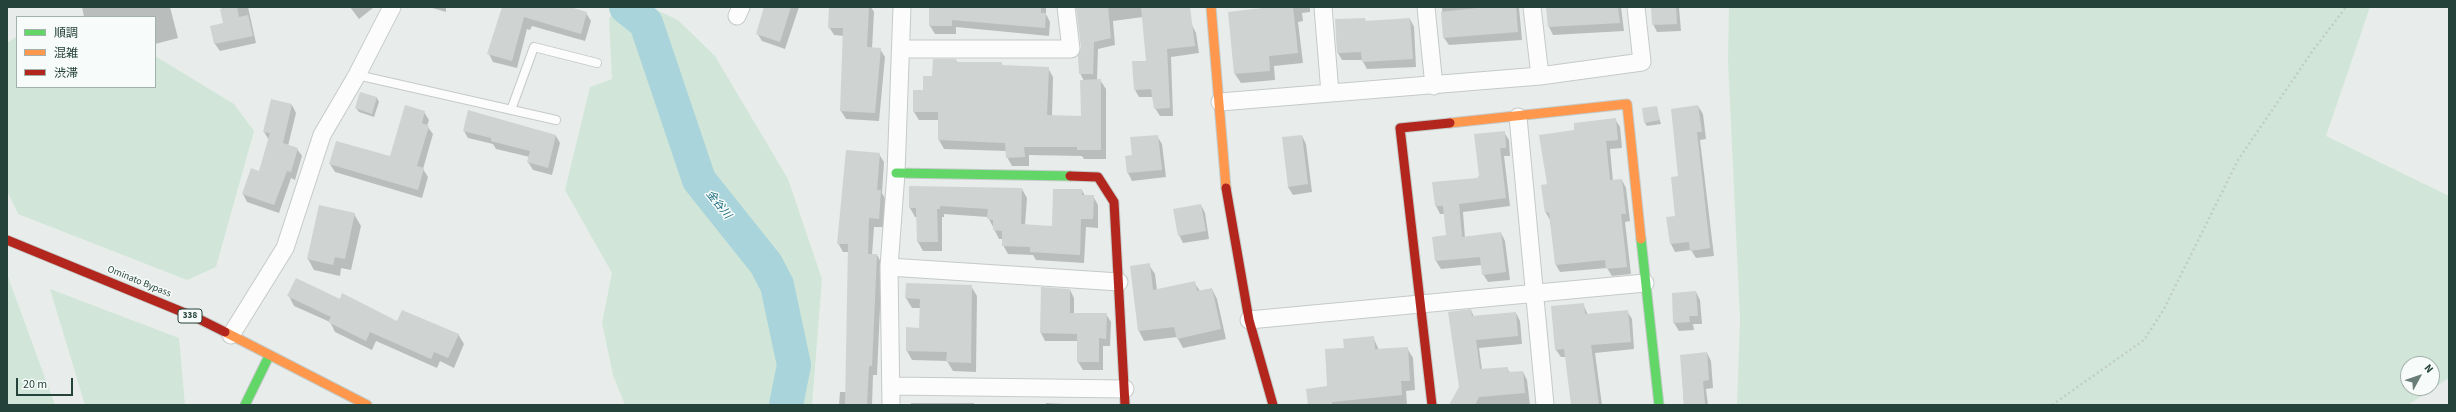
<!DOCTYPE html>
<html>
<head>
<meta charset="utf-8">
<style>
  body { margin:0 }
  #map { position:relative; width:2456px; height:412px; overflow:hidden; background:#e8edeb; font-family:"Source Sans 3","Noto Sans JP",sans-serif }
  canvas { display:block }
  .frame { position:absolute; inset:0; border:8px solid #24423a; pointer-events:none }
  .legend { position:absolute; left:16px; top:16px; width:140px; height:72px; box-sizing:border-box; background:#f7fbf9; border:1px solid #a3b1ad; margin:0; padding:5px 7px; list-style:none; font-size:12px; color:#24423a }
  .legend li { display:flex; align-items:center; gap:8px; height:20px }
  .legend b { width:20px; border:1px solid #a3b1ad }
  .north { position:absolute; left:2400px; top:356px; width:40px; height:40px; box-sizing:border-box; background:#f7fbf9; border:1px solid #a3b1ad; border-radius:50%; rotate:50deg; font-size:11px; font-weight:700; line-height:16px; text-align:center; color:#24423a }
  .north::after { content:''; display:block; margin:auto; width:14px; height:18px; background:#697e78; clip-path:polygon(50% 0,100% 100%,50% 72%,0 100%) }
  .scale { position:absolute; left:16px; top:378px; width:57px; height:18px; box-sizing:border-box; border:2px solid #24423a; border-top:0; padding-left:5px; font-size:12px; line-height:14px; white-space:nowrap; color:#24423a; -webkit-text-stroke:3px #f7fbf9; paint-order:stroke }
</style>
</head>
<body>
<div id="map">
<canvas width="2456" height="412"></canvas>
<div class="frame"></div>
<ul class="legend">
<li><b style="height:5px;background:#63d668"></b>順調</li>
<li><b style="height:5px;background:#ff974d"></b>混雑</li>
<li><b style="height:5px;background:#b3261e"></b>渋滞</li>
</ul>
<div class="north">N</div>
<div class="scale">20 m</div>
</div>
<script>
const ctx = document.querySelector('canvas').getContext('2d');
ctx.lineJoin = 'round';
function fill(path, color) { ctx.fillStyle = color; ctx.fill(path, 'evenodd'); }
const poly = rows => new Path2D(rows.map(r => 'M' + r).join(''));
function strokePath(path, color, width, dash) { ctx.strokeStyle = color; ctx.lineWidth = width; ctx.lineCap = dash ? 'butt' : 'round'; ctx.setLineDash(dash || []); ctx.stroke(path); }
function write(font, color, halo, rows, align = 'center') {
  ctx.font = font + ' "Source Sans 3","Noto Sans JP",sans-serif'; ctx.lineWidth = 3; ctx.setLineDash([]); ctx.textBaseline = 'middle'; ctx.strokeStyle = halo; ctx.fillStyle = color; for (const [text, x, y, turn = 0] of rows) {
    ctx.save(); ctx.translate(x, y); ctx.rotate((+turn || 0) * Math.PI / 180); ctx.textAlign = isNaN(turn) ? turn : align; if (halo) ctx.strokeText(text, 0, 0); ctx.fillText(text, 0, 0); ctx.restore();
  }
}
const green = poly([
  [625,7,650,7,678,20,715,56,788,179,822,279,812,405,625,405,613,375,602,323,612,273,565,190,590,87,612,79,609,18],
  [1729,7,2370,7,2326,136,2449,196,2449,378,2408,405,1737,405,1740,319,1728,60],
  [2408,364,2432,364,2432,388,2408,388],
  [17,36,17,87,155,87,155,56,234,104,254,131,216,267,187,280,18,214,7,191,7,43],
  [7,274,55,405,7,405],
  [50,289,179,338,185,405,85,405]
]);
const shadow = poly([
  [82,7,170,7,178,38,155,44,155,17,84,17],
  [222,7,248,7,256,43,220,51,215,44,211,27,224,24],
  [350,7,372,7,373,8,359,19],
  [429,7,446,7,446,12],
  [503,7,567,7,586,13,591,21,585,41,532,26,530,30,527,29,517,68,493,62,489,54],
  [773,7,799,7,785,49,762,41,757,33],
  [830,7,871,7,874,12,872,49,880,49,885,57,879,121,846,119,841,111,844,36,834,35,829,27],
  [930,7,1046,7,1046,14,1050,22,1049,36,956,27,956,34,935,34,930,26],
  [1077,7,1170,7,1192,25,1196,33,1199,53,1171,57,1173,116,1160,116,1155,108,1153,97,1139,97,1135,90,1147,62,1143,17,1113,21,1115,45,1098,49,1097,80,1100,80,1106,89,1106,159,1084,159,1082,156,1029,155,1029,166,1012,166,1007,157,1007,151,944,149,939,140,939,120,919,120,914,112,933,77,956,60,958,63,1001,63,1003,66,1048,68,1053,77,1052,116,1082,117,1084,81,1080,73,1082,48],
  [1272,7,1310,7,1310,12,1302,13,1303,21,1298,22,1303,63,1274,66,1275,80,1241,83,1235,74],
  [1442,7,1519,7,1522,40,1449,45,1444,38],
  [1547,7,1621,7,1624,31,1553,35,1549,27],
  [1652,7,1679,7,1681,31,1657,32,1653,24],
  [1365,19,1366,22,1410,19,1414,27,1416,67,1367,69,1362,60,1342,60,1338,53],
  [361,93,377,98,379,102,374,117,359,112,356,108],
  [292,105,296,113,288,146,297,149,302,156,295,180,291,178,279,213,247,202,243,194,260,172,269,140,264,132],
  [1698,106,1703,114,1706,139,1700,140,1714,256,1696,258,1691,250,1675,252,1671,244,1668,217,1676,217,1680,177],
  [1656,107,1661,124,1647,126,1645,123],
  [469,111,556,136,560,143,552,175,533,170,528,162,530,157,496,149,493,144,468,138,464,131],
  [424,112,429,120,427,126,433,134,423,169,428,177,422,198,335,172,330,164,391,157],
  [1615,119,1620,127,1622,148,1610,149,1613,181,1622,180,1626,188,1630,221,1625,222,1631,274,1612,276,1607,268,1560,272,1556,265,1550,220,1546,213,1548,185,1575,131],
  [1504,132,1509,140,1510,156,1504,156,1510,206,1463,212,1465,238,1501,233,1505,241,1510,280,1488,282,1483,274,1482,265,1441,269,1436,261,1433,238,1447,236,1445,214,1440,214,1436,206,1477,179],
  [1157,136,1162,144,1166,177,1132,181,1128,173,1126,157,1133,156],
  [1302,136,1306,144,1312,192,1293,195,1288,187],
  [879,154,884,162,882,193,886,200,884,227,874,227,872,255,877,255,882,264,877,375,873,375,872,405,839,405,840,392,846,392,849,252,843,252,838,243],
  [910,187,1022,189,1027,198,1025,225,1053,227,1082,190,1085,196,1093,196,1098,205,1098,228,1086,227,1084,263,1036,260,1033,255,1008,254,1003,245,1003,239,999,239,988,217,944,214,944,217,942,217,942,251,923,251,918,242,917,217,915,217,910,208],
  [1201,205,1205,213,1209,239,1183,243,1179,235],
  [354,214,361,226,351,270,341,268,340,276,314,270,308,259],
  [1149,265,1155,274,1157,290,1194,282,1200,291,1212,289,1217,299,1226,339,1183,348,1177,337,1144,341,1139,331],
  [971,286,977,296,976,372,953,371,947,361,912,360,907,351,920,329,920,308,912,308,906,298],
  [1070,290,1074,298,1074,314,1106,314,1111,322,1110,346,1103,346,1103,370,1083,370,1078,362,1078,341,1045,341,1041,333],
  [1696,292,1700,300,1702,324,1693,324,1694,330,1679,331,1674,323],
  [289,296,340,300,398,322,458,334,464,344,454,368,440,361,437,368,376,341,372,350,335,332,330,322,294,306],
  [1583,304,1588,315,1627,311,1632,319,1634,349,1595,353,1602,405,1572,405,1566,357,1561,357,1556,350],
  [1471,310,1474,317,1516,313,1520,321,1522,344,1479,348,1482,370,1507,368,1510,373,1523,372,1527,380,1530,405,1451,405,1460,387],
  [1373,337,1379,350,1407,348,1413,358,1415,390,1406,391,1407,405,1309,405,1328,387,1345,349],
  [1707,353,1711,361,1713,388,1706,389,1708,405,1684,405,1681,356],
  [911,403,974,403,975,405,911,405],
  [1046,403,1083,405,1046,405]
]);
const river = poly([
  [626,7,646,23,699,180,766,264,777,285,794,365,786,405]
]);
const building = poly([
  [229,7,237,7,239,17,248,15,253,36,214,44,210,26,223,23,220,9],
  [502,7,570,7,587,12,581,34,524,17,512,61,487,54],
  [764,7,791,7,780,42,756,34],
  [829,7,869,7,867,47,881,48,875,113,840,111,843,28,828,28],
  [929,7,1041,7,1041,13,1046,13,1045,28,952,20,952,26,929,26],
  [1076,7,1108,7,1111,38,1094,42,1093,74,1079,74,1078,56,1081,48],
  [1141,7,1190,7,1195,46,1167,49,1170,108,1154,109,1151,89,1134,90,1132,61,1146,61],
  [1271,7,1293,7,1298,53,1269,56,1270,71,1234,74,1228,12],
  [1486,7,1516,7,1518,32,1443,38,1441,12],
  [1546,7,1618,7,1620,23,1548,27],
  [1651,7,1676,7,1677,24,1652,25],
  [1365,18,1365,21,1410,18,1413,59,1362,62,1361,52,1337,53,1335,19],
  [933,59,956,59,956,62,1002,62,1002,65,1049,67,1047,115,1081,116,1080,80,1101,79,1101,150,1077,150,1077,147,1024,147,1025,157,1006,158,1005,143,938,140,938,112,913,112,913,90,923,90,923,76,932,76],
  [360,92,377,97,372,114,355,108],
  [271,99,292,104,283,143,298,148,291,172,287,171,274,205,242,194,251,168,259,171,270,133,263,132],
  [405,105,425,111,422,123,429,126,417,166,424,168,418,190,329,164,336,141,390,156],
  [1698,105,1702,132,1697,132,1710,248,1690,251,1689,242,1670,244,1666,217,1675,216,1671,177,1678,176,1671,109],
  [1657,106,1660,120,1644,123,1642,108],
  [468,110,556,135,548,168,527,162,530,151,491,141,491,138,463,131],
  [1616,118,1618,140,1606,141,1610,180,1622,179,1626,214,1621,214,1627,267,1606,269,1605,260,1555,265,1549,212,1545,213,1541,185,1547,184,1539,135,1574,130,1574,123],
  [1505,131,1506,148,1500,148,1506,198,1459,204,1462,237,1501,232,1506,272,1482,275,1480,257,1435,261,1432,237,1446,235,1443,206,1435,206,1432,182,1477,178,1479,176,1474,134],
  [1158,135,1162,170,1127,173,1125,156,1132,155,1130,137],
  [1302,135,1308,184,1288,187,1282,137],
  [846,150,880,153,877,190,881,190,879,219,869,218,868,254,877,254,872,366,869,366,867,405,845,405,848,244,837,244],
  [909,186,1022,188,1021,224,1052,226,1053,189,1082,189,1082,195,1094,195,1093,219,1081,219,1080,255,1030,252,1030,247,1002,246,1002,231,993,230,993,220,987,219,988,209,940,206,940,209,937,209,938,242,917,242,916,208,909,208],
  [1201,204,1206,231,1178,236,1173,209],
  [319,205,355,213,345,259,335,257,333,265,307,259],
  [1150,263,1153,290,1195,281,1197,291,1212,288,1221,329,1177,339,1174,327,1138,331,1130,266],
  [296,278,340,299,342,293,397,321,402,310,459,334,448,358,434,352,431,359,370,332,366,341,328,322,331,317,287,296],
  [906,283,972,285,971,363,946,362,947,352,906,351,906,327,919,328,920,299,905,298],
  [1041,287,1070,289,1070,313,1107,313,1106,339,1099,338,1099,362,1077,362,1077,334,1040,333],
  [1696,291,1698,316,1689,316,1690,322,1673,323,1672,293],
  [1584,303,1585,314,1628,310,1631,342,1591,345,1599,405,1571,405,1564,349,1555,350,1551,306],
  [1471,309,1472,316,1516,312,1518,336,1476,340,1480,369,1508,367,1508,372,1523,371,1525,393,1479,397,1475,405,1449,405,1459,387,1448,312],
  [1374,336,1375,349,1408,347,1410,381,1401,381,1402,395,1332,402,1332,405,1308,405,1306,389,1327,386,1325,349,1344,348,1343,339],
  [1707,352,1709,380,1703,381,1705,405,1684,405,1680,355]
]);
const path = poly([
  [2052,405,2144,340,2164,309,2238,160,2314,49,2346,7]
]);
const lane = poly([
  [357,75,556,120],
  [511,110,534,47,597,63]
]);
const street = poly([
  [1323,7,1330,93],
  [1426,7,1434,86],
  [1532,7,1540,76],
  [737,16,741,7],
  [901,49,1071,49,1066,7],
  [1220,102,1540,76,1642,62,1636,7],
  [1518,117,1545,405],
  [889,267,1119,282],
  [1249,320,1645,283],
  [231,335,285,248,322,135,357,75,392,7],
  [892,386,1125,389],
  [891,405,889,267,896,173,902,7]
]);
const fast = poly([
  [896,173,1070,176],
  [1641,239,1659,405],
  [245,405,269,356]
]);
const slow = poly([
  [1211,7,1226,188],
  [1450,123,1627,104,1641,239],
  [225,332,367,405]
]);
const jam = poly([
  [1070,176,1098,177,1114,202,1125,405],
  [1226,188,1249,320,1273,405],
  [7,240,197,318,225,332],
  [1432,405,1400,128,1450,123]
]);
const shields = [
  [190,316,24]
];
const shieldNames = [
  ["338",190,316]
];
const streetNames = [
  ["Ominato Bypass",139,282,22]
];
const waterNames = [
  ["金谷川",718,205,51]
];
fill(green, '#d1e6d8');
fill(shadow, '#0003');
strokePath(river, '#a9d4db', 34);
fill(building, '#cfd4d2');
strokePath(lane, '#c5cac8', 10);
strokePath(street, '#c5cac8', 19);
strokePath(fast, '#c3cbc8', 11);
strokePath(slow, '#c3cbc8', 11);
strokePath(jam, '#c3cbc8', 11);
strokePath(path, '#c3ccca', 2.5, [2, 3]);
strokePath(lane, '#fcfcfc', 8);
strokePath(street, '#fcfcfc', 17);
strokePath(fast, '#63d668', 9);
strokePath(slow, '#ff974d', 9);
strokePath(jam, '#b3261e', 9);
for (const [x, y, w] of shields) { const box = new Path2D(); box.roundRect(x - w / 2, y - 7, w, 14, 3); ctx.fillStyle = '#f7fbf9'; ctx.fill(box); strokePath(box, '#24423a', 1); }
write('bold 9px', '#24423a', null, shieldNames);
write('10px', '#24423a', '#f7fbf9', streetNames);
write('italic 11px', '#1c6f80', '#f7fbf9', waterNames);
</script>
</body>
</html>
